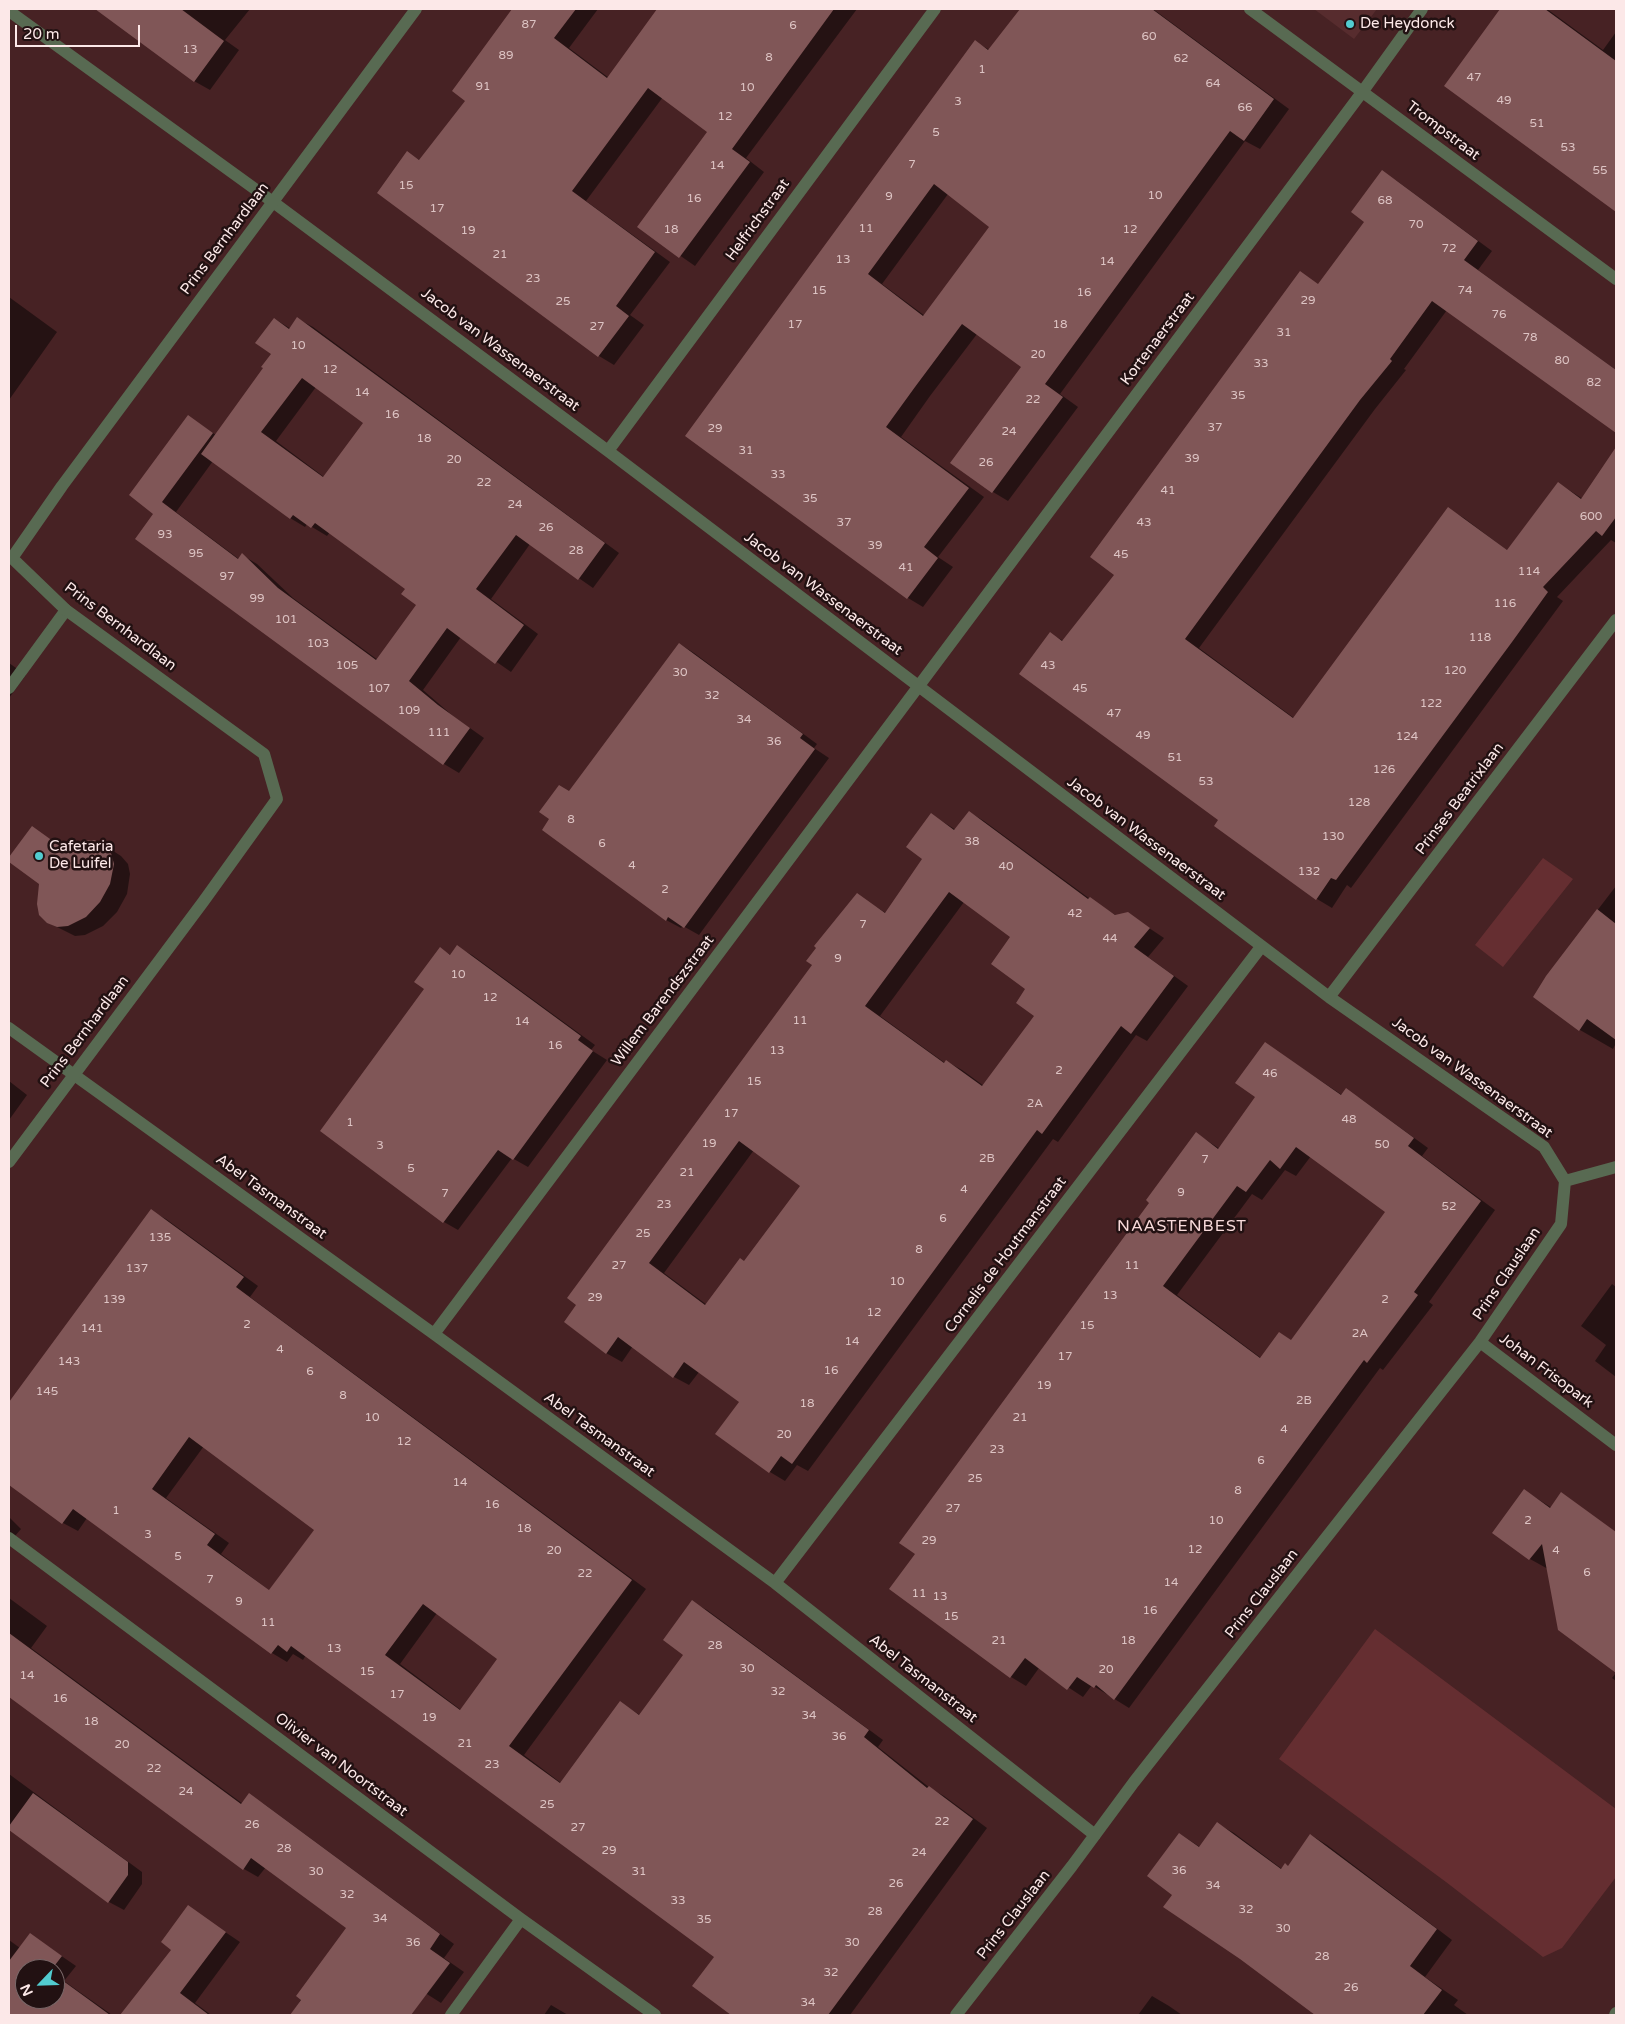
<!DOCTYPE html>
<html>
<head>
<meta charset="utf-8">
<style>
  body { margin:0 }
  #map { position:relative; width:1625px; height:2024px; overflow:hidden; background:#472224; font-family:"Varela Round",sans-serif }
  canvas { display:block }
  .frame { position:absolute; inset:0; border:10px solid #fce8e8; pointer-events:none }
  .north { position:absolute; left:15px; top:1959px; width:50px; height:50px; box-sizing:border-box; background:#221112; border:1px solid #796768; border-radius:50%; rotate:246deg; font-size:14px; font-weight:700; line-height:20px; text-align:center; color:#fce8e8 }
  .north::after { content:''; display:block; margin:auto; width:18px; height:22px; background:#52ccd0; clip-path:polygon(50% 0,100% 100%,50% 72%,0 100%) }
  .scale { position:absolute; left:15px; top:25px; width:125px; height:22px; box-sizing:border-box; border:2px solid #fce8e8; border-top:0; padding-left:6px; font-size:15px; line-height:18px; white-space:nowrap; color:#fce8e8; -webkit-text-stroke:4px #221112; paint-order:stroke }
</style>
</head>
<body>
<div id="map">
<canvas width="1625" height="2024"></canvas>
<div class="frame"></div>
<div class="north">N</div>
<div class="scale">20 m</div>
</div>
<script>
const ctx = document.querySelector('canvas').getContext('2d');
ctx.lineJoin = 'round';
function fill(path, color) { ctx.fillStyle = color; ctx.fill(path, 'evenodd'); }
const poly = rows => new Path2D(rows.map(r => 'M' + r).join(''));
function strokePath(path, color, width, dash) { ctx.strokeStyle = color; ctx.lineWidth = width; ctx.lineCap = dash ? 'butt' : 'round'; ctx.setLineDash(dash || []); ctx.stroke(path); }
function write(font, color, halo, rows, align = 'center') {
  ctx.font = font + ' "Varela Round",sans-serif'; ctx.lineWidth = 5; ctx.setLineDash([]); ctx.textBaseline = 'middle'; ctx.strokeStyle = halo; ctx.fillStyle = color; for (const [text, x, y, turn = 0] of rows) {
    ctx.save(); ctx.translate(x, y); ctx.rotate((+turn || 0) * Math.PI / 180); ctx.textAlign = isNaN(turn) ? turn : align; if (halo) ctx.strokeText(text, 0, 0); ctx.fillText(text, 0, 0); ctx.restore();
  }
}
const built = poly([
  [1314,9,1377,9,1354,39]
]);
const green = poly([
  [1543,858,1573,879,1503,967,1475,945],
  [1375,1629,1616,1809,1616,1877,1562,1948,1543,1957,1446,1882,1279,1759]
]);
const shadow = poly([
  [96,9,250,9,225,40,239,50,210,90,194,81],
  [514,9,598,9,569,48,609,78,659,9,857,9,746,158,764,172,695,266,639,227,709,131,663,97,586,201,670,262,630,315,644,325,614,365,599,356,378,193,408,153,421,161,467,101,453,91],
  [1022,9,1153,9,1289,109,1260,149,1245,141,1060,394,1078,407,1008,501,993,492,952,463,1023,367,977,334,930,396,901,437,984,497,938,557,953,567,923,607,908,598,687,435,975,42,990,50],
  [948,194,991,226,925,316,882,284],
  [1502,9,1547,9,1603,50,1616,32,1616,210,1452,90,1452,78],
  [1382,172,1397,181,1492,251,1478,270,1616,370,1616,432,1447,310,1404,369,1406,370,1375,409,1199,648,1294,718,1449,509,1464,518,1508,551,1558,483,1583,499,1616,452,1616,543,1611,540,1557,597,1563,601,1351,888,1347,885,1332,908,1317,899,1216,826,1220,820,1050,634,1064,641,1116,575,1300,273,1319,285,1366,222],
  [9,297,57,332,9,400],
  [275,319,291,329,298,319,313,327,619,553,593,588,530,544,491,599,538,634,511,672,461,637,423,690,453,716,484,738,459,773,444,764,137,539,155,513,188,416,216,435,265,368,273,354],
  [316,387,365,422,324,477,276,441],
  [213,461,290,518,305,527,307,524,327,536,330,532,407,589,418,605,378,660,293,598,257,564,242,555,239,559,176,512],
  [680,644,694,653,817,744,814,748,829,758,699,935,683,926,681,928,666,920,570,792],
  [9,663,26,675,9,698],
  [969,812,984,821,1090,899,1117,916,1128,914,1164,938,1148,957,1188,986,1147,1041,1136,1035,1058,1142,1053,1139,808,1471,797,1465,785,1481,770,1472,717,1434,741,1402,699,1372,689,1385,674,1377,633,1346,622,1362,606,1353,565,1322,813,964,857,895,886,913,923,859,932,815,956,830],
  [964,902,1012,937,1035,1016,984,1086,962,1070,946,1061,945,1063,880,1016],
  [754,1150,801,1186,745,1262,707,1305,664,1273],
  [33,828,66,850,104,845,121,856,128,864,130,874,127,894,117,912,103,926,85,935,75,936,47,922,40,883,9,860],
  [1616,886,1616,1043,1613,1049,1580,1030,1535,996,1547,976],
  [457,947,472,955,595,1045,591,1050,607,1060,528,1167,512,1158,458,1230,444,1222,426,989,440,949,451,955],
  [1266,1044,1342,1095,1346,1090,1361,1099,1428,1148,1422,1156,1495,1210,1429,1302,1433,1305,1383,1370,1380,1368,1129,1708,1092,1685,1083,1697,1039,1668,1026,1686,1011,1677,891,1589,916,1554,1197,1134,1220,1149,1257,1097],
  [1311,1156,1387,1212,1292,1341,1261,1358,1177,1295,1252,1194,1262,1200,1285,1170,1296,1176],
  [9,1081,27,1095,9,1120],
  [151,1211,166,1219,258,1286,250,1297,646,1589,524,1755,561,1783,620,1703,640,1715,685,1655,692,1602,707,1610,883,1740,878,1747,930,1788,944,1796,987,1828,850,2015,734,2015,694,1986,715,1956,306,1655,303,1660,293,1654,287,1662,272,1653,87,1518,78,1531,63,1523,9,1482,9,1405],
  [204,1446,315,1529,270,1591,221,1554,229,1543,166,1498],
  [437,1613,499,1659,461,1710,400,1664],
  [1612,1284,1616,1287,1616,1377,1595,1361,1606,1345,1581,1326],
  [1525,1491,1552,1508,1574,1509,1616,1540,1616,1672,1559,1629,1548,1569,1530,1559,1494,1532],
  [9,1517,21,1529,9,1543],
  [9,1598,47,1626,31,1648,243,1804,249,1795,264,1804,454,1944,444,1958,464,1972,441,2003,419,1989,400,2015,291,2015,347,1928,266,1867,258,1877,244,1869,9,1695],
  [1616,1673,1616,1681,1612,1678],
  [9,1774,142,1872,142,1884,124,1910,109,1902,9,1829],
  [1218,1824,1234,1833,1282,1869,1289,1867,1311,1835,1327,1845,1452,1940,1425,1977,1458,2000,1454,2005,1468,2015,1317,2015,1174,1895,1180,1834,1200,1847],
  [188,1907,240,1942,195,2003,211,2015,121,2015,173,1950],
  [31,1935,76,1966,64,1981,112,2015,18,2015,9,2009,9,1940,20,1948],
  [25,1969,55,1969,55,1999,25,1999],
  [1152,1996,1169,2006,1182,2015,1138,2015],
  [551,2005,568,2015,544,2015]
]);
const building = poly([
  [95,9,181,9,224,41,194,82],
  [512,9,576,9,554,38,607,78,657,9,834,9,732,149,750,162,679,258,637,227,707,132,648,88,572,191,655,252,616,306,629,316,598,357,377,193,407,151,419,160,465,101,452,91],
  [1020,9,1152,9,1274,99,1244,141,1230,131,1045,384,1063,397,992,493,950,463,1021,367,962,324,915,387,886,427,969,488,924,547,938,558,907,599,685,436,975,40,988,50],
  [934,184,989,227,923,316,868,274],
  [1500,9,1545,9,1616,61,1616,212,1444,86],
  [1382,170,1478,241,1464,260,1616,370,1616,433,1432,301,1390,359,1392,361,1360,400,1185,639,1293,718,1448,507,1507,550,1558,482,1581,499,1616,447,1616,517,1602,536,1596,531,1543,587,1548,592,1512,642,1336,880,1331,878,1316,900,1214,826,1218,820,1019,674,1050,632,1062,641,1114,575,1090,557,1300,271,1318,284,1364,222,1351,212],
  [297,317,605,543,578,580,516,535,476,589,524,625,495,664,447,628,409,681,438,705,470,728,443,765,135,539,153,514,129,495,188,415,213,433,162,502,238,559,242,553,278,588,376,660,416,605,401,594,405,589,315,523,311,528,293,515,290,519,201,454,263,368,261,367,271,354,255,343,274,318,289,329],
  [302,378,363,423,323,477,261,432],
  [679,643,803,734,800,738,815,749,684,928,668,917,666,921,542,830,549,819,539,812,559,785,569,791],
  [969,811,1088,899,1090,897,1115,915,1128,912,1150,928,1134,947,1174,976,1131,1034,1121,1026,1042,1134,1037,1130,792,1464,781,1456,769,1473,715,1434,739,1402,684,1362,673,1378,618,1337,606,1354,564,1322,576,1305,567,1298,812,965,806,961,816,948,814,946,857,893,885,913,922,859,906,847,931,813,954,830],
  [949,892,1010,937,991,964,1025,989,1016,1003,1034,1016,982,1086,946,1060,944,1063,865,1006],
  [739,1141,800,1186,744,1261,740,1258,705,1305,649,1263],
  [32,826,64,849,82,841,94,840,104,844,111,853,114,864,110,884,100,902,86,917,68,926,57,927,47,923,39,915,37,904,39,884,9,862,9,857],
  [1597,909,1616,924,1616,1040,1587,1019,1579,1031,1533,997,1546,976],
  [457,945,581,1036,578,1040,593,1051,513,1160,498,1150,443,1223,320,1131,424,989,414,982,440,947,450,955],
  [1265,1042,1341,1095,1346,1088,1414,1138,1408,1146,1481,1201,1414,1292,1418,1295,1367,1363,1364,1360,1114,1700,1096,1685,1094,1688,1077,1677,1067,1690,1025,1658,1010,1678,889,1589,915,1554,899,1543,1149,1203,1146,1200,1196,1132,1218,1149,1255,1097,1235,1083],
  [1296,1147,1385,1212,1291,1340,1279,1332,1260,1358,1163,1286,1237,1186,1246,1192,1270,1160,1280,1169],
  [151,1209,244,1277,236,1287,632,1580,509,1746,560,1783,620,1701,639,1715,683,1655,663,1640,692,1600,869,1730,864,1737,927,1788,929,1786,973,1819,828,2015,731,2015,692,1986,714,1957,432,1749,291,1646,287,1652,278,1645,271,1654,73,1509,62,1524,9,1485,9,1402],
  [189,1437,314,1530,269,1590,207,1545,215,1534,152,1489],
  [423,1604,497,1659,460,1710,385,1655],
  [1524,1489,1550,1508,1561,1492,1616,1532,1616,1673,1558,1630,1542,1544,1529,1560,1492,1533],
  [9,1633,241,1804,249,1793,440,1934,430,1949,450,1963,411,2015,290,2015,301,2000,296,1996,346,1928,251,1858,243,1870,9,1697],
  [33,1793,128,1862,128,1875,108,1903,9,1830,9,1826],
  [1217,1822,1281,1869,1285,1863,1288,1866,1310,1834,1437,1929,1410,1966,1442,1990,1423,2015,1315,2015,1240,1959,1163,1907,1172,1895,1147,1876,1179,1833,1199,1847],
  [188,1905,226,1932,180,1993,209,2015,120,2015,171,1950,161,1942],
  [30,1933,62,1956,52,1969,25,1969,25,1999,55,1999,55,1975,110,2015,9,2015,9,1961]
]);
const minor = poly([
  [1250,9,1616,279],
  [9,11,273,202,608,451,1329,997,1544,1147,1565,1181,1616,1167],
  [608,451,935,9],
  [9,688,66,610],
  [1329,997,1616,620],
  [9,1028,434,1334,775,1583,1095,1835],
  [434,1334,918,687,1363,91,1422,9],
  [1480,1342,1616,1445],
  [9,1538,521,1919,655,2015],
  [775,1583,1261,947],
  [451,2015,521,1919],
  [956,2015,1072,1866,1134,1782,1480,1342,1561,1224,1565,1181],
  [1615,2015,1616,2013]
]);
const tertiary = poly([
  [9,1162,203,902,277,799,264,754,66,610,12,558,62,486,416,9]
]);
const markers = [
  [1350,24,5,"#52ccd0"],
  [39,856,5,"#52ccd0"]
];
const numberNames = [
  ["87",529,25],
  ["6",793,26],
  ["60",1149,37],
  ["13",190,50],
  ["89",506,56],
  ["8",769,58],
  ["62",1181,59],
  ["1",982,70],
  ["47",1474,78],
  ["64",1213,84],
  ["91",483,87],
  ["10",747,88],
  ["49",1504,101],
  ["3",958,102],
  ["66",1245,108],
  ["12",725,117],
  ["51",1537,124],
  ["5",936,133],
  ["53",1568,148],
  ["7",912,165],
  ["14",717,166],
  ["55",1600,171],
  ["15",406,186],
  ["10",1155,196],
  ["9",889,197],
  ["16",694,199],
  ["68",1385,201],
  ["17",437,209],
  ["70",1416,225],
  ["11",866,229],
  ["18",671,230],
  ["12",1130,230],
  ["19",468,231],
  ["72",1449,249],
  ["21",500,255],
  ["13",843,260],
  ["14",1107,262],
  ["23",533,279],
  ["15",819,291],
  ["74",1465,291],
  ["16",1084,293],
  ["29",1308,301],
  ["25",563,302],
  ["76",1499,315],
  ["17",795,325],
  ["18",1060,325],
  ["27",597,327],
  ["31",1284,333],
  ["78",1530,338],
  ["10",298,346],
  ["20",1038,355],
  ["80",1562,361],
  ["33",1261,364],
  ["12",330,370],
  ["82",1594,383],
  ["14",362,393],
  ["35",1238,396],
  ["22",1033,400],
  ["16",392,415],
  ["37",1215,428],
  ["29",715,429],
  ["24",1009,432],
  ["18",424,439],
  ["31",746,451],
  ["39",1192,459],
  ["20",454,460],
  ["26",986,463],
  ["33",778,475],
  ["22",484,483],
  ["41",1168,491],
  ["35",810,499],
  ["24",515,505],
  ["600",1591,517],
  ["37",844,523],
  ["43",1144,523],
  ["26",546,528],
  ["93",165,535],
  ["39",875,546],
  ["28",576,551],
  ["95",196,554],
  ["45",1121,555],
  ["41",906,568],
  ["114",1529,572],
  ["97",227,577],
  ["99",257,599],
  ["116",1505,604],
  ["101",286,620],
  ["118",1480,638],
  ["103",318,644],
  ["105",347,666],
  ["43",1048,666],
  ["120",1455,671],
  ["30",680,673],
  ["107",379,689],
  ["45",1080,689],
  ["32",712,696],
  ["122",1431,704],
  ["109",409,711],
  ["47",1114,714],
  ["34",744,720],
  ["111",439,733],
  ["49",1143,736],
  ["124",1407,737],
  ["36",774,742],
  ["51",1175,758],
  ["126",1384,770],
  ["53",1206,782],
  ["128",1359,803],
  ["8",571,820],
  ["130",1333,837],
  ["38",972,842],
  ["6",602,844],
  ["4",632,866],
  ["40",1006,867],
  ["132",1309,872],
  ["2",665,890],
  ["42",1075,914],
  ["7",863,925],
  ["44",1110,939],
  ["9",838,959],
  ["10",458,975],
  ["12",490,998],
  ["11",800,1021],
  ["14",522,1022],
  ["16",555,1046],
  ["13",777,1051],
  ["2",1059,1071],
  ["46",1270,1074],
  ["15",754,1082],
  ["2A",1035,1104],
  ["17",731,1114],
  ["48",1349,1120],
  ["1",350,1123],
  ["19",709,1144],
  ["50",1382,1145],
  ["3",380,1146],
  ["2B",987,1159],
  ["7",1205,1160],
  ["5",411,1169],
  ["21",687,1173],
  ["4",964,1190],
  ["9",1181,1193],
  ["7",445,1194],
  ["23",664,1205],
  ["52",1449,1207],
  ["6",943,1219],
  ["25",643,1234],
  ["135",160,1238],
  ["8",919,1250],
  ["27",619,1266],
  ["11",1132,1266],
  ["137",137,1269],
  ["10",897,1282],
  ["13",1110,1296],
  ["29",595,1298],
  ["139",114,1300],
  ["2",1385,1300],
  ["12",874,1313],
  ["2",247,1325],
  ["15",1087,1326],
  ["141",92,1329],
  ["2A",1360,1334],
  ["14",852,1342],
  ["4",280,1350],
  ["17",1065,1357],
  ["143",69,1362],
  ["16",831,1371],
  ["6",310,1372],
  ["19",1044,1386],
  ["145",47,1392],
  ["8",343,1396],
  ["2B",1304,1401],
  ["18",807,1404],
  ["10",372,1418],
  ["21",1020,1418],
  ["4",1284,1430],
  ["20",784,1435],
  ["12",404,1442],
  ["23",997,1450],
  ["6",1261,1461],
  ["25",975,1479],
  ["14",460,1483],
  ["8",1238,1491],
  ["16",492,1505],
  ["27",953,1509],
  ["1",116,1511],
  ["10",1216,1521],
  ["2",1528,1521],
  ["18",524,1529],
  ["3",148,1535],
  ["29",929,1541],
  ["12",1195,1550],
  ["20",554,1551],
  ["4",1556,1551],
  ["5",178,1557],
  ["6",1587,1573],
  ["22",585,1574],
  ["7",210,1580],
  ["14",1171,1583],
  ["11",919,1594],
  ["13",940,1597],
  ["9",239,1602],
  ["16",1150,1611],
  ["15",951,1617],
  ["11",268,1623],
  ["21",999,1641],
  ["18",1128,1641],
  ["28",715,1646],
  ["13",334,1649],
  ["30",747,1669],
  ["20",1106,1670],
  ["15",367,1672],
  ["14",27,1676],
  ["32",778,1692],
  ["17",397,1695],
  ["16",60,1699],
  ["34",809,1716],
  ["19",429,1718],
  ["18",91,1722],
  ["36",839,1737],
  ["21",465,1744],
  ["20",122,1745],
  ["23",492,1765],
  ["22",154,1769],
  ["24",186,1792],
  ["25",547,1805],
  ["22",942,1822],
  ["26",252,1825],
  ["27",578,1828],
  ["28",284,1849],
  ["29",609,1851],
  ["24",919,1853],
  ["36",1179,1871],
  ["30",316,1872],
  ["31",639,1872],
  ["26",896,1884],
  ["34",1213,1886],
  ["32",347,1895],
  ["33",678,1901],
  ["32",1246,1910],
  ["28",875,1912],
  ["34",380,1919],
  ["35",704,1920],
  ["30",1283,1929],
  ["36",413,1943],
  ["30",852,1943],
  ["28",1322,1957],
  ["32",831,1973],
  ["26",1351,1988],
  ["34",808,2003]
];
const poiNames = [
  ["De Heydonck",1360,24],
  ["Cafetaria",49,847],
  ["De Luifel",49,864]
];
const streetNames = [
  ["Trompstraat",1443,131,37],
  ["Helfrichstraat",758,220,-54],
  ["Prins Bernhardlaan",225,239,-53],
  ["Kortenaerstraat",1158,339,-53],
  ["Jacob van Wassenaerstraat",500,350,37],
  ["Jacob van Wassenaerstraat",823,594,37],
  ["Prins Bernhardlaan",120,627,37],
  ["Prinses Beatrixlaan",1460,799,-53],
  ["Jacob van Wassenaerstraat",1146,839,37],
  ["Willem Barendszstraat",663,1001,-53],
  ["Prins Bernhardlaan",85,1032,-53],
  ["Jacob van Wassenaerstraat",1472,1078,36],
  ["Abel Tasmanstraat",271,1197,36],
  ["Cornelis de Houtmanstraat",1006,1255,-53],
  ["Prins Clauslaan",1507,1274,-56],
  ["Johan Frisopark",1546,1371,37],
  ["Abel Tasmanstraat",599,1435,36],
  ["Prins Clauslaan",1262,1594,-52],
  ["Abel Tasmanstraat",923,1679,38],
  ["Olivier van Noortstraat",341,1765,37],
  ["Prins Clauslaan",1014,1915,-52]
];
const neighbourhoodNames = [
  ["NAASTENBEST",1182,1227]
];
fill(built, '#572c2e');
fill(green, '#652e31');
fill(shadow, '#0007');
fill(building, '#805657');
strokePath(minor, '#586a52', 12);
strokePath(tertiary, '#586a52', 12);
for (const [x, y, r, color] of markers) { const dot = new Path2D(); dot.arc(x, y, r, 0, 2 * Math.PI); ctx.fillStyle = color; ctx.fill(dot); strokePath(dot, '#221112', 2); }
write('12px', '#ddc4c4', null, numberNames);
write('15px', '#fce8e8', '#221112', poiNames, 'left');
write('15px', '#fce8e8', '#221112', streetNames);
ctx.letterSpacing = '1px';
write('16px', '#f9dbdb', '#221112', neighbourhoodNames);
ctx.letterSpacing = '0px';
</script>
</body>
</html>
